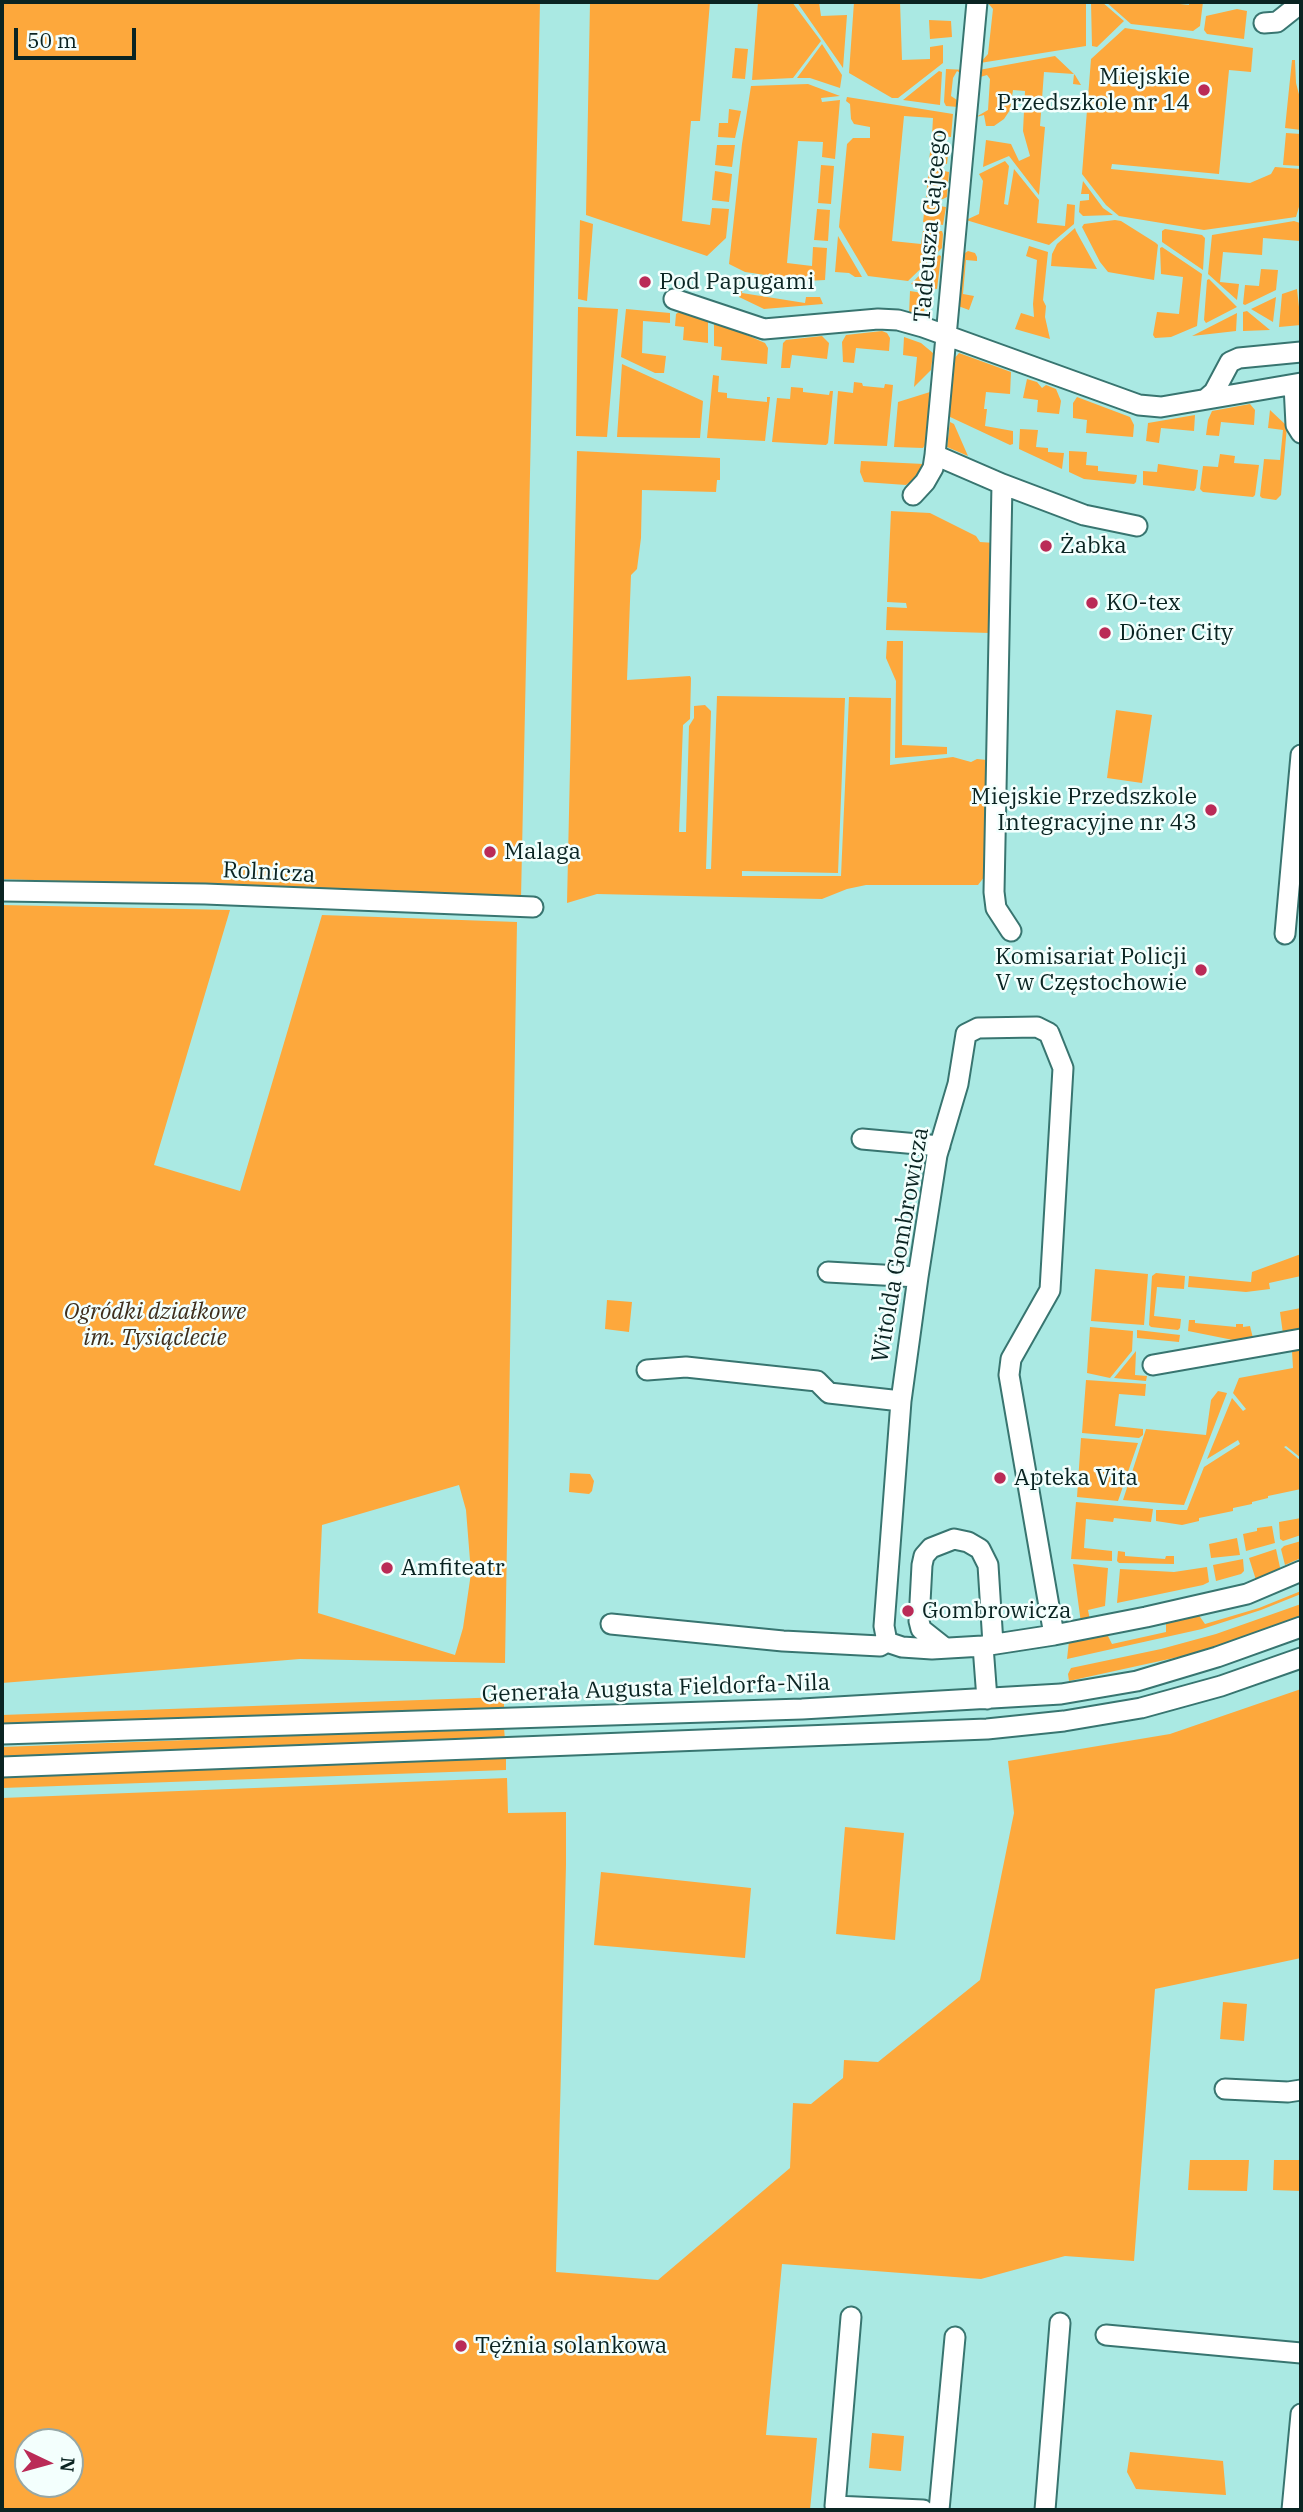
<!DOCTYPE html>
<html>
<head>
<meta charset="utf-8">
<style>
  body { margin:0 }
  #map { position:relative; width:1303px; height:2512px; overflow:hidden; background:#aae9e3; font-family:"IBM Plex Serif",serif }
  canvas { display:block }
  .frame { position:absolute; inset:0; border:4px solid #0a2422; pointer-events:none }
  .north { position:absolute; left:14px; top:2428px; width:70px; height:70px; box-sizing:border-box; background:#f3fffd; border:2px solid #96a7a5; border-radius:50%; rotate:95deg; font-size:19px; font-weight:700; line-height:28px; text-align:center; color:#0a2422 }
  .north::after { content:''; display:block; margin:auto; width:24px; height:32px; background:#ba2b57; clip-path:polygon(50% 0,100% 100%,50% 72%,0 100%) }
  .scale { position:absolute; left:14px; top:28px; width:122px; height:32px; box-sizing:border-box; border:4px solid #0a2422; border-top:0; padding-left:9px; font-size:21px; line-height:24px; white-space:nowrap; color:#0a2422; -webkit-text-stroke:5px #f3fffd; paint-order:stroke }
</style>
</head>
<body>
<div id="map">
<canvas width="1303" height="2512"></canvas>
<div class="frame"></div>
<div class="north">N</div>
<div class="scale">50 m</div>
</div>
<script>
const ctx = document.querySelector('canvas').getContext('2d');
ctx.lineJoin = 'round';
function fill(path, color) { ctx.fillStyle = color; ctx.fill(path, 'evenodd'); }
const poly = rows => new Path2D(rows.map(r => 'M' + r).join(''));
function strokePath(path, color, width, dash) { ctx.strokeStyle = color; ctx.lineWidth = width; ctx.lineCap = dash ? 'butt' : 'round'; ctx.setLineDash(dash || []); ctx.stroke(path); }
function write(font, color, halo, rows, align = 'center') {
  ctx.font = font + ' "IBM Plex Serif",serif'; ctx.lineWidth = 5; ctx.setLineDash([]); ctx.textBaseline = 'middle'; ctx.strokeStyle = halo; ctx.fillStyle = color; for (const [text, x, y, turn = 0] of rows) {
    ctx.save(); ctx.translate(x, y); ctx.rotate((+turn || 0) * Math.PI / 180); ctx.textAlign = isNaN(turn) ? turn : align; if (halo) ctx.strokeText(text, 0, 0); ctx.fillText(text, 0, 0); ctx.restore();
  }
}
const green = poly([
  [2,2,540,2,521,898,2,879],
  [590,2,710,2,700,121,691,121,682,221,710,225,712,208,729,209,726,238,707,256,586,215],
  [758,2,792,2,821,41,793,78,752,80],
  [797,2,819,2,821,16,847,15,843,68],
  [854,2,900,2,902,60,930,59,930,47,943,45,943,63,898,98,892,98,849,73],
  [987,2,1086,2,1086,46,980,63,988,54,993,9],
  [1091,2,1102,2,1124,21,1097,47,1092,46],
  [1106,2,1162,2,1189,5,1189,2,1203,2,1200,26,1193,31,1131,24],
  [1237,9,1247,11,1244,39,1207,34,1204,30,1206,16],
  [929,20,951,21,952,37,930,39],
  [1125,28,1253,48,1251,72,1229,70,1219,174,1112,164,1111,169,1250,183,1271,174,1275,167,1301,169,1301,200,1296,217,1204,230,1119,216,1106,205,1082,174,1091,59],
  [822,44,842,75,840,88,810,78,797,78],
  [735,48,748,49,745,79,732,78],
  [1055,56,1075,75,1081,85,1073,84,1074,74,1044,72,1040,126,1045,127,1039,195,1009,156,983,167,986,140,1011,144,1019,161,1030,156,1023,131,1025,91,1013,90,1010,110,1004,119,994,126,986,126,984,115,976,117,988,110,990,79,987,75,977,78,979,70],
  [1292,60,1295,60,1296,83,1301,102,1301,130,1285,128],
  [946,69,967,70,966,77,957,71,953,78,951,96,963,104,958,107,946,106,944,102],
  [939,71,942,72,940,105,903,100],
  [808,84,840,96,821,98,822,102,840,100,835,159,822,157,823,142,798,141,787,263,812,266,813,247,827,248,825,280,806,281,745,272,729,264,742,144,751,86],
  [847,97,953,114,951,137,932,135,933,118,904,116,892,241,921,244,923,231,942,231,943,234,942,248,908,281,868,276,839,227,847,144,853,138,870,138,870,127,854,124,851,119,850,104,846,101],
  [729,109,741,111,735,138,718,137,719,123,728,123],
  [1286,133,1301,134,1301,166,1283,165],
  [931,143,949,145,947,164,929,162],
  [717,145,735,145,732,167,715,165],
  [1005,161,1009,166,1004,204,1008,205,1014,169,1039,200,1037,223,1065,226,1067,204,1075,205,1074,224,1049,245,966,220,979,214,983,181,979,174],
  [821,165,834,166,831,204,818,203],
  [929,168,949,172,947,197,943,199,926,197],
  [715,171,732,174,729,202,712,200],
  [1083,181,1103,208,1113,215,1083,216,1079,212,1080,201,1089,200,1089,194,1081,194],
  [925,204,946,207,943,225,923,222],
  [817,209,830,210,828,241,814,240],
  [580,220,593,224,587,301,578,299],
  [1115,220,1121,221,1156,243,1158,245,1154,280,1108,272,1100,262,1082,227,1084,224],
  [1294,221,1300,223,1300,241,1263,238,1262,255,1223,252,1220,282,1239,284,1237,300,1208,274,1212,235],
  [1075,228,1076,231,1097,269,1051,266,1052,254,1057,244],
  [1165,229,1202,235,1205,238,1203,270,1162,242,1162,231],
  [838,236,862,277,855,277,849,273,835,272],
  [1029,246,1048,252,1043,300,1046,306,1045,317,1050,339,1015,329,1021,313,1034,317,1033,304,1037,260,1026,256],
  [1162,247,1202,274,1197,326,1171,337,1155,338,1153,335,1157,312,1179,314,1183,277,1161,274,1160,248],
  [968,251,975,253,977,257,977,261,966,260,963,294,974,296,969,310,958,306,962,255],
  [939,255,941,256,937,289,911,284],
  [1261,269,1278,270,1276,290,1245,305,1243,304,1245,285,1259,286],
  [730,276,743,282,742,293,805,303,806,297,820,297,823,304,764,309,739,297,741,282],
  [1209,279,1237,307,1206,323,1204,320,1207,280],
  [1297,289,1301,325,1279,327,1282,294],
  [910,291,929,294,928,298,925,299,924,315,935,322,909,315],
  [1276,297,1273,322,1251,309],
  [578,307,618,309,607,437,576,436],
  [626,309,670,313,670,323,643,321,642,353,666,356,664,373,655,373,621,357],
  [1247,311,1270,330,1243,331,1243,312],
  [679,312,708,320,708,343,683,340,684,327,675,326,676,314],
  [1237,313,1236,331,1192,336],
  [717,322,765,343,768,348,767,364,721,360,722,347,714,346,714,323],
  [882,331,887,333,890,338,889,351,856,348,854,363,843,362,842,342,846,335],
  [822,336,829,343,827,359,792,355,790,368,781,368,783,343,786,340],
  [904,337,921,343,933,353,931,370,914,387,917,357,903,355],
  [959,353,1011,372,1010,394,986,392,984,409,987,409,985,426,1013,431,1013,444,1010,445,948,416,953,360],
  [622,364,703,401,700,438,617,437],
  [713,375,719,376,718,392,727,393,727,398,767,402,767,397,770,397,765,441,707,438],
  [1027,379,1037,382,1042,388,1046,385,1056,389,1061,401,1059,414,1037,412,1038,400,1023,398],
  [854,382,862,383,863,386,884,388,885,384,893,385,887,446,834,444,838,391,853,393],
  [791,387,803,388,803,392,829,395,830,391,833,391,828,443,826,445,772,442,777,398,790,399],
  [930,392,925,445,923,448,894,447,898,402],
  [1077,397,1130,417,1134,425,1133,437,1086,433,1087,420,1073,418,1073,403],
  [1250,404,1255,410,1254,425,1221,422,1219,436,1206,435,1208,420,1212,411],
  [1270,410,1287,426,1281,495,1276,500,1262,498,1260,496,1264,459,1280,460,1283,430,1268,428],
  [1195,415,1194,431,1161,428,1159,443,1146,441,1148,423],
  [950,422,954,424,968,456,947,447],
  [1020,429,1038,430,1036,447,1048,448,1048,452,1064,453,1062,469,1019,449],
  [577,451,720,458,720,480,717,480,716,492,642,490,641,538,637,569,631,575,627,680,690,676,691,678,690,719,683,725,679,832,686,832,689,726,694,718,694,706,705,705,711,711,706,869,711,869,717,696,845,698,838,873,742,871,742,876,841,876,849,697,891,698,890,765,953,757,971,762,977,759,987,760,988,872,978,885,866,885,847,889,822,899,597,894,567,903],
  [1069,451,1087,452,1086,465,1098,466,1098,471,1137,475,1136,482,1134,484,1084,479,1069,472],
  [1220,454,1235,456,1234,463,1259,465,1255,495,1253,497,1203,492,1200,489,1203,466,1218,467],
  [861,461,924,464,925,466,919,475,906,485,864,482,860,472],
  [1158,464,1198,470,1196,488,1194,491,1143,485,1143,471,1157,472],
  [891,511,930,513,976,536,980,542,995,543,990,633,886,630,887,607,907,608,906,603,887,602],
  [887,641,903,641,902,745,947,747,947,754,895,758,896,681,886,658],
  [1116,710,1152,715,1142,783,1107,778],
  [2,905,230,910,154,1165,240,1191,322,915,517,922,505,1663,300,1659,2,1683],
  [459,1485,466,1510,471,1573,463,1628,455,1655,318,1613,322,1525],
  [1301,1254,1301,1276,1269,1283,1270,1289,1246,1292,1188,1287,1189,1276,1251,1282,1252,1272],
  [1095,1269,1148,1274,1144,1325,1091,1321],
  [1156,1273,1185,1276,1184,1289,1157,1287,1154,1316,1181,1319,1180,1328,1178,1330,1151,1327,1149,1325,1152,1276],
  [607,1300,632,1302,629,1332,605,1329],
  [1301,1308,1301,1330,1283,1334,1280,1312],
  [1189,1320,1195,1320,1195,1323,1236,1327,1236,1324,1243,1324,1243,1327,1250,1326,1253,1338,1238,1341,1188,1331],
  [1090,1327,1133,1331,1132,1351,1110,1378,1087,1373],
  [1137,1330,1180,1335,1179,1342,1137,1338],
  [1300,1347,1301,1458,1286,1446,1284,1447,1301,1461,1301,1489,1268,1496,1268,1498,1252,1502,1252,1504,1233,1508,1233,1511,1199,1518,1199,1521,1182,1525,1156,1521,1156,1510,1187,1510,1204,1467,1240,1444,1238,1440,1207,1459,1232,1398,1243,1411,1246,1409,1233,1393,1239,1378,1293,1368,1292,1351],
  [1136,1351,1135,1375,1147,1376,1146,1381,1114,1378],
  [1086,1380,1146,1384,1145,1396,1119,1394,1115,1426,1143,1429,1143,1435,1139,1438,1082,1433],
  [1218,1391,1227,1393,1184,1505,1123,1500,1146,1429,1206,1435,1211,1400],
  [1081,1438,1138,1443,1118,1501,1077,1497],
  [570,1473,590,1474,594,1481,592,1491,589,1494,569,1492],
  [1076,1502,1153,1509,1151,1522,1114,1518,1113,1522,1086,1519,1084,1548,1112,1551,1112,1561,1071,1559],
  [1301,1518,1301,1535,1283,1541,1280,1539,1279,1522],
  [1272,1526,1275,1543,1246,1551,1243,1534,1257,1531,1257,1528],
  [1237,1538,1240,1555,1211,1558,1209,1544],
  [1301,1541,1301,1558,1285,1565,1281,1549,1284,1546],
  [1276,1549,1281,1572,1256,1580,1249,1558],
  [1118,1551,1125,1552,1125,1556,1165,1559,1166,1556,1174,1556,1174,1564,1119,1563,1117,1561],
  [1243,1559,1244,1571,1241,1574,1216,1581,1213,1565],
  [1073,1564,1108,1568,1105,1606,1088,1610,1090,1620,1081,1623],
  [1207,1567,1209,1582,1203,1585,1117,1603,1120,1569,1174,1572],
  [1301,1591,1301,1594,1261,1610,1202,1629,1067,1659,1069,1641,1107,1634,1112,1644,1166,1632,1166,1622,1198,1614,1205,1624,1259,1608],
  [1301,1604,1301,1616,1235,1641,1192,1654,1069,1681,1068,1674,1071,1668,1161,1649,1216,1634],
  [1301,1689,1301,1958,1155,1989,1134,2261,1065,2256,981,2279,782,2264,766,2435,817,2438,810,2510,2,2510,2,1798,507,1778,508,1813,566,1812,566,1865,556,2272,658,2280,790,2168,793,2103,811,2104,843,2078,844,2060,878,2062,980,1980,1014,1813,1008,1761,1170,1734],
  [70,2442,70,2484,28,2484,28,2442],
  [504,1697,504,1709,2,1726,2,1715],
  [504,1728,505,1740,2,1758,2,1747],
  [506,1758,506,1770,2,1788,2,1776],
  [845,1827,904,1833,895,1940,836,1934],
  [601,1872,751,1888,745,1958,594,1945],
  [1223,2002,1247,2004,1244,2041,1220,2039],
  [1190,2160,1249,2160,1247,2191,1188,2190],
  [1274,2160,1301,2160,1301,2191,1273,2190],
  [872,2433,904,2436,901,2471,869,2468],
  [1130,2452,1223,2461,1226,2495,1136,2489,1127,2472]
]);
const minor = poly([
  [1264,23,1277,22,1301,3],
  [674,299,764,329,878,319,898,320,923,327,1139,405,1161,407,1301,383],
  [1294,385,1296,425,1301,433],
  [1207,398,1214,392,1230,362,1239,358,1301,352],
  [935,455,1002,484,994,892,996,908,1011,931],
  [1002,484,1084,515,1137,526],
  [913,495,925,482,933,468,935,455,977,2],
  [2,891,205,894,533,907],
  [1285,934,1301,755],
  [862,1139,940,1146],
  [828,1272,918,1277],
  [1153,1365,1301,1339],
  [647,1370,686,1367,817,1381,829,1393,901,1401],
  [611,1624,783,1641,880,1646,887,1642],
  [887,1642,884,1626,901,1401,918,1277,937,1155,958,1084,966,1034,978,1028,1037,1027,1049,1033,1063,1068,1050,1290,1011,1359,1009,1375,1054,1635],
  [887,1642,902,1647,932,1649,983,1646,1054,1635,1146,1617,1247,1594,1301,1571],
  [983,1646,987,1699],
  [945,1648,921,1629,919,1621,922,1565,924,1556,931,1548,954,1539,968,1542,980,1549,988,1565,993,1644],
  [2,1734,802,1709,1061,1694,1137,1681,1217,1657,1301,1627],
  [2,1767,987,1729,1064,1721,1141,1708,1221,1686,1301,1658],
  [1225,2089,1288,2092,1301,2090],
  [851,2317,835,2506,923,2510],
  [1106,2335,1301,2353],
  [939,2510,955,2337],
  [1045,2510,1060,2323],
  [1292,2510,1301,2414]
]);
const markers = [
  [1204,90,7,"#ba2b57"],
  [645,282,7,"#ba2b57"],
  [1046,546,7,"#ba2b57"],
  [1092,603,7,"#ba2b57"],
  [1105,633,7,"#ba2b57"],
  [1211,810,7,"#ba2b57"],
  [490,852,7,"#ba2b57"],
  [1201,970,7,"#ba2b57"],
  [1000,1478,7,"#ba2b57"],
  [387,1568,7,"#ba2b57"],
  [908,1611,7,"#ba2b57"],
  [461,2346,7,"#ba2b57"]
];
const poiNames = [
  ["Miejskie",1190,77,"right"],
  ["Przedszkole nr 14",1190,103,"right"],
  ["Pod Papugami",659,282],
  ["Żabka",1060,546],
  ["KO-tex",1106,603],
  ["Döner City",1119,633],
  ["Miejskie Przedszkole",1197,797,"right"],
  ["Integracyjne nr 43",1197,823,"right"],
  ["Malaga",504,852],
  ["Komisariat Policji",1187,957,"right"],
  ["V w Częstochowie",1187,983,"right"],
  ["Apteka Vita",1014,1478],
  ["Amfiteatr",401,1568],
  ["Gombrowicza",922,1611],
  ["Tężnia solankowa",475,2346]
];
const streetNames = [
  ["Tadeusza Gajcego",931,226,-85],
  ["Rolnicza",269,873,3],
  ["Witolda Gombrowicza",901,1245,-80],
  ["Generała Augusta Fieldorfa-Nila",656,1689,-2]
];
const parkNames = [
  ["Ogródki działkowe",155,1312],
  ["im. Tysiąclecie",155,1338]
];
fill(green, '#fda83c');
strokePath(minor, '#387570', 23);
strokePath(minor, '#fff', 19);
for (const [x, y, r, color] of markers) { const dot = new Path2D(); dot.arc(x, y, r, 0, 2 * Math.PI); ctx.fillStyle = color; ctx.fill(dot); strokePath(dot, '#f3fffd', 2.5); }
write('23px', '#0a2422', '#f3fffd', poiNames, 'left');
write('23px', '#0a2422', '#f3fffd', streetNames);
write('italic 23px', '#3e2e1c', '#f3fffd', parkNames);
</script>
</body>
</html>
